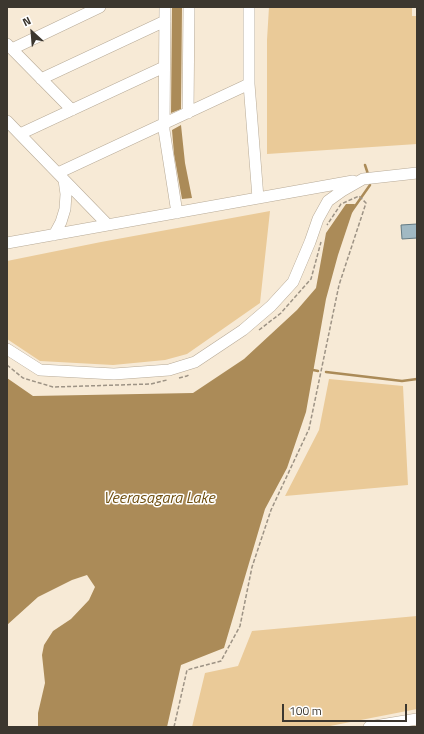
<!DOCTYPE html>
<html>
<head>
<meta charset="utf-8">
<style>
  body { margin:0 }
  #map { position:relative; width:424px; height:734px; overflow:hidden; background:#f7ead6; font-family:"Titillium Web",sans-serif }
  canvas { display:block }
  .frame { position:absolute; inset:0; border:8px solid #3c372f; pointer-events:none }
  .north { position:absolute; left:12px; top:12px; width:40px; height:40px; -webkit-text-stroke:3px #fff; paint-order:stroke; rotate:334deg; font-size:11px; font-weight:700; line-height:16px; text-align:center; color:#3c372f }
  .north::after { content:''; display:block; margin:auto; width:14px; height:18px; background:#3c372f; clip-path:polygon(50% 0,100% 100%,50% 72%,0 100%) }
  .scale { position:absolute; left:282px; top:704px; width:125px; height:18px; box-sizing:border-box; border:2px solid #3c372f; border-top:0; padding-left:5px; font-size:12px; line-height:14px; white-space:nowrap; color:#3c372f; -webkit-text-stroke:3px #fff; paint-order:stroke }
</style>
</head>
<body>
<div id="map">
<canvas width="424" height="734"></canvas>
<div class="frame"></div>
<div class="north">N</div>
<div class="scale">100 m</div>
</div>
<script>
const ctx = document.querySelector('canvas').getContext('2d');
ctx.lineJoin = 'round';
function fill(path, color) { ctx.fillStyle = color; ctx.fill(path, 'evenodd'); }
const poly = rows => new Path2D(rows.map(r => 'M' + r).join(''));
function strokePath(path, color, width, dash) { ctx.strokeStyle = color; ctx.lineWidth = width; ctx.lineCap = dash ? 'butt' : 'round'; ctx.setLineDash(dash || []); ctx.stroke(path); }
function write(font, color, halo, rows, align = 'center') {
  ctx.font = font + ' "Titillium Web",sans-serif'; ctx.lineWidth = 3; ctx.setLineDash([]); ctx.textBaseline = 'middle'; ctx.strokeStyle = halo; ctx.fillStyle = color; for (const [text, x, y, turn = 0] of rows) {
    ctx.save(); ctx.translate(x, y); ctx.rotate((+turn || 0) * Math.PI / 180); ctx.textAlign = isNaN(turn) ? turn : align; if (halo) ctx.strokeText(text, 0, 0); ctx.fillText(text, 0, 0); ctx.restore();
  }
}
const green = poly([
  [269,7,412,7,412,16,417,16,417,144,267,154,267,40],
  [270,211,260,303,187,354,165,360,113,365,40,361,7,339,7,261,101,242],
  [329,379,403,386,408,485,285,496,319,430],
  [417,616,417,709,325,727,192,727,205,673,238,666,252,631]
]);
const water = poly([
  [172,7,182,7,181,109,171,113],
  [181,125,185,163,192,198,182,199,174,154,172,130],
  [346,204,355,204,338,255,326,299,306,412,287,468,265,509,224,648,181,665,167,727,38,727,38,713,45,683,42,655,44,645,53,631,71,619,89,600,95,587,87,575,72,580,38,597,7,625,7,378,33,396,193,393,244,359,297,310,316,288,326,233]
]);
const stream = poly([
  [365,165,368,174],
  [351,212,370,185],
  [313,370,318,371],
  [326,372,402,381,417,379]
]);
const building = poly([
  [417,224,417,238,402,239,401,225,417,224]
]);
const path = poly([
  [259,330,281,313,311,279,321,242],
  [7,365,23,378,53,387,151,384,167,380],
  [179,378,187,376,190,374],
  [174,727,187,670,221,661,240,626,252,567,271,510,309,429,339,285,366,203,359,196,341,204,327,225]
]);
const minor = poly([
  [165,7,164,130,177,213],
  [249,7,249,84,258,198],
  [7,44,72,110],
  [12,49,100,7],
  [41,79,165,21],
  [188,113,189,7],
  [7,121,108,225],
  [20,134,164,67],
  [58,173,249,84],
  [54,235,61,222,65,209,66,194,64,180],
  [7,243,353,181],
  [7,349,40,370,114,374,169,370,195,362,243,330,271,306,293,282,310,242,318,219,328,201,342,191,363,179,417,173],
  [369,727,417,719]
]);
const waterNames = [
  ["Veerasagara Lake",159,499]
];
fill(green, '#eaca98');
fill(water, '#ab8b58');
strokePath(stream, '#ab8b58', 2.5);
fill(building, '#a1b9c3');
strokePath(building, '#637a83', 1);
strokePath(minor, '#b7aa97', 12);
strokePath(path, '#9d9385', 1.5, [4, 2]);
strokePath(minor, '#fff', 11);
write('italic 16px', '#704f0f', '#fff', waterNames);
</script>
</body>
</html>
